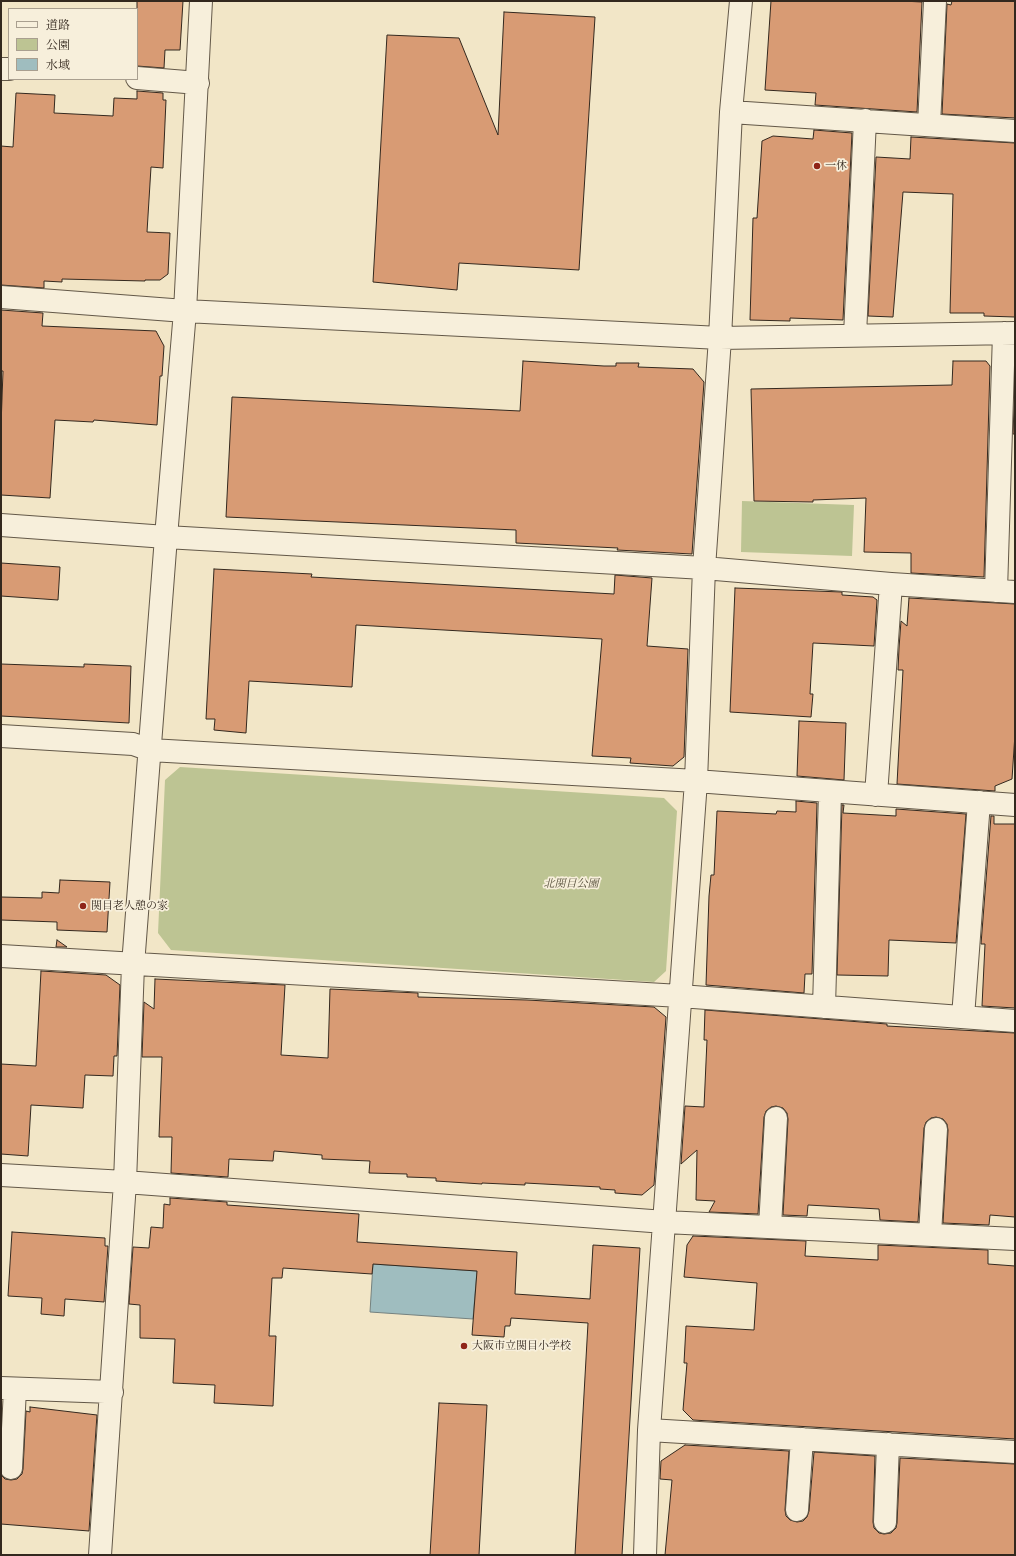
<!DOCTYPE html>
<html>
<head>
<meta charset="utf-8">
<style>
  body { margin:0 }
  #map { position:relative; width:1016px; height:1556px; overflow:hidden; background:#f2e6c7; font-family:Alegreya,"Noto Serif JP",serif }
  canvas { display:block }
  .frame { position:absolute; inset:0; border:2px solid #33281e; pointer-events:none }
  .legend { position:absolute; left:8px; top:8px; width:130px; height:72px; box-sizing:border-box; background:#f7efdb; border:1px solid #a99f8f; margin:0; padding:5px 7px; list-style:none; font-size:12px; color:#33281e }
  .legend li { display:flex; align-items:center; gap:8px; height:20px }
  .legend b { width:20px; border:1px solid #a99f8f }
</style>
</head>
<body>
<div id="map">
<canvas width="1016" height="1556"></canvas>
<div class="frame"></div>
<ul class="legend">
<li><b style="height:5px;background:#f7efdb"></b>道路</li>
<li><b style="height:11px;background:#bdc493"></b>公園</li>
<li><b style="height:11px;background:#9fbdbf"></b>水域</li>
</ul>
</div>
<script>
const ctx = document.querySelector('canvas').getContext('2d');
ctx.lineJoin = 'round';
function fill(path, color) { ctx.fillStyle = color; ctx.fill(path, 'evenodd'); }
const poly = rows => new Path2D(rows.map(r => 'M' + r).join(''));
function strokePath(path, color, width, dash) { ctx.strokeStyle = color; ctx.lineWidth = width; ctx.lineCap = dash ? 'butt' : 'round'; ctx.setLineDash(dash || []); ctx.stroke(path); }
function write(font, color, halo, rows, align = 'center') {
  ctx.font = font + ' Alegreya,"Noto Serif JP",serif'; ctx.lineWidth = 3.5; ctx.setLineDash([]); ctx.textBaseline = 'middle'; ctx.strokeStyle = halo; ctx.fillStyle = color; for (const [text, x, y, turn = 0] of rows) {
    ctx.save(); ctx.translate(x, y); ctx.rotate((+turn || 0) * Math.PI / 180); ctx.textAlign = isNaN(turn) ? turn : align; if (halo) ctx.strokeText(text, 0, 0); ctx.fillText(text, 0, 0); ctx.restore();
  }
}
const green = poly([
  [742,501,854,505,852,556,741,552],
  [180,767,664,798,677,811,666,971,654,982,171,950,158,933,165,780]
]);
const water = poly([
  [373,1264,477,1271,473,1319,370,1312,373,1264]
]);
const building = poly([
  [137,1,183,1,180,50,165,50,164,68,137,66,137,1],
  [771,1,902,1,922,2,917,112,815,105,816,93,765,90,771,1],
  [952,1,1015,1,1015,118,942,114,947,4,951,5,952,1],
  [504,12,595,17,579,270,459,263,457,290,373,282,387,35,459,38,498,135,504,12],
  [137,91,163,93,163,100,166,100,163,168,151,167,147,232,170,233,168,274,160,280,145,280,145,281,62,279,62,282,44,281,44,288,1,285,1,146,13,147,16,93,55,95,54,113,113,116,114,98,137,99,137,91],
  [814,130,852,133,843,320,790,318,790,321,750,320,753,218,757,218,762,141,773,136,813,139,814,130],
  [911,137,1015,143,1015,317,984,316,984,313,950,313,953,194,903,192,893,317,868,316,876,157,910,159,911,137],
  [1,310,43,313,42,326,156,331,164,346,162,376,160,376,157,425,94,420,93,422,55,420,50,498,1,495,1,426,3,371,1,371,1,310],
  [523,361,604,366,616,366,616,363,639,363,638,367,693,369,704,382,692,554,617,550,618,548,516,543,516,530,226,517,232,397,520,411,523,361],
  [953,361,986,361,990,366,984,577,911,573,911,553,864,552,866,498,813,500,813,502,754,501,751,389,952,385,953,361],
  [1015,382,1015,434,1013,434,1015,382],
  [1,563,60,567,58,600,1,596,1,563],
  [214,569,312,574,311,577,614,594,615,575,652,578,647,646,688,649,684,757,673,766,630,763,631,758,592,756,602,639,356,625,352,687,249,681,246,733,214,730,215,719,206,719,214,569],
  [735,588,842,592,842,595,873,597,877,600,874,646,813,643,810,694,813,694,811,717,730,712,735,588],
  [909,598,1015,604,1015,734,1012,779,995,786,995,791,897,784,903,670,898,670,899,648,901,621,907,626,909,598],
  [1,664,84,667,84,664,131,666,129,723,1,716,1,664],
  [799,721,846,723,844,780,797,776,799,721],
  [796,801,817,803,812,974,805,974,804,993,706,985,709,896,711,875,714,875,717,811,776,814,777,811,796,812,796,801],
  [842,805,844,805,843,813,896,816,896,809,966,814,956,943,889,940,888,976,837,975,842,805],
  [991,816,994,816,994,824,1015,824,1015,1008,982,1006,985,944,981,944,991,816],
  [60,880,110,882,107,932,57,930,57,922,1,920,1,897,42,898,42,892,59,893,60,880],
  [57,940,67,947,56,947,57,940],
  [41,971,106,975,120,985,117,1056,114,1056,113,1076,85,1075,83,1108,31,1105,28,1156,1,1154,1,1064,36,1066,41,971],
  [155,979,285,985,281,1055,328,1058,330,989,418,993,418,997,527,1000,654,1007,666,1017,654,1185,642,1195,615,1193,615,1190,600,1189,600,1187,525,1183,525,1185,482,1183,482,1184,436,1181,436,1178,407,1177,407,1174,369,1173,370,1161,322,1159,322,1155,274,1151,273,1161,229,1159,228,1177,171,1173,172,1137,159,1137,162,1057,142,1057,144,1002,154,1009,155,979],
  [705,1010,887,1024,887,1026,1015,1033,1015,1217,990,1215,989,1225,943,1223,948,1130,947,1124,943,1119,936,1117,931,1118,926,1122,924,1128,918,1222,880,1220,879,1209,808,1205,807,1216,783,1215,788,1119,787,1113,783,1108,776,1106,771,1107,766,1111,764,1117,758,1214,709,1212,715,1201,696,1200,697,1150,681,1164,685,1106,704,1107,707,1040,704,1040,705,1010],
  [170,1198,227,1202,227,1205,359,1214,357,1242,517,1252,515,1294,590,1299,593,1245,640,1248,622,1555,575,1555,588,1323,511,1318,510,1326,505,1326,504,1337,472,1335,477,1271,373,1264,372,1274,283,1268,282,1278,272,1278,269,1336,276,1336,273,1406,214,1403,215,1385,173,1383,175,1339,140,1338,140,1305,129,1304,133,1247,149,1248,151,1227,163,1228,164,1204,170,1205,170,1198],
  [12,1232,105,1238,105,1246,108,1246,104,1302,65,1299,64,1316,41,1314,42,1298,8,1296,12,1232],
  [693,1236,806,1241,805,1256,878,1260,878,1245,988,1250,988,1264,1015,1266,1015,1439,693,1420,683,1410,687,1363,684,1363,686,1326,754,1330,757,1283,684,1277,687,1245,693,1236],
  [439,1403,487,1405,479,1555,430,1555,439,1403],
  [30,1407,97,1415,89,1531,1,1524,1,1475,5,1479,11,1480,17,1479,22,1474,23,1469,26,1411,30,1412,30,1407],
  [685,1445,789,1451,785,1510,786,1516,790,1520,797,1522,803,1521,807,1517,809,1511,814,1452,875,1456,873,1522,874,1528,879,1533,884,1534,891,1533,896,1528,897,1523,900,1458,1015,1464,1015,1555,665,1555,672,1480,660,1479,661,1461,685,1445]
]);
const minor = poly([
  [1,69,9,69],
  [137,78,198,83],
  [731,112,1015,131],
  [929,125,935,1],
  [1,297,185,311,720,338,1015,333],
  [855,335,865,120],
  [1,525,166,537,704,568,891,584,1015,592],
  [996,591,1004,333],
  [1,736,133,744,150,750,696,781,1015,805],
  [876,795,891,584],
  [1,956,680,996,1015,1021],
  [824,1007,830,792],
  [963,1017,979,802],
  [1,1175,125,1182,665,1222,1015,1239],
  [770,1227,776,1118],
  [930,1235,936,1129],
  [1,1388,112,1392],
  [649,1430,1015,1452],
  [11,1468,15,1389],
  [797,1510,802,1439],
  [885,1522,888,1444],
  [100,1555,125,1182,133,965,166,537,185,311,201,1],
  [645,1555,649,1430,696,781,704,568,720,338,731,112,741,1]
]);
const markers = [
  [817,166,4,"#8f2418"],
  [83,906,4,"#8f2418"],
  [464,1346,4,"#8f2418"]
];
const poiNames = [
  ["一休",825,166],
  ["関目老人憩の家",91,906],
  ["大阪市立関目小学校",472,1346]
];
const parkNames = [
  ["北関目公園",571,884]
];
fill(green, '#bdc493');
fill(water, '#9fbdbf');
strokePath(water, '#74817f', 1);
fill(building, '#d89b74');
strokePath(building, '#33281e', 1);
strokePath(minor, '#635848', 24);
strokePath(minor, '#f7efdb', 22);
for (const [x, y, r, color] of markers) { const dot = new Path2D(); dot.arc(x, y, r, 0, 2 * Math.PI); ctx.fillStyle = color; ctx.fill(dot); strokePath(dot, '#f7efdb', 1.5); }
write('11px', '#33281e', '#f7efdb', poiNames, 'left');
write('italic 11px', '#564f3b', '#f7efdb', parkNames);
</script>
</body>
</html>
